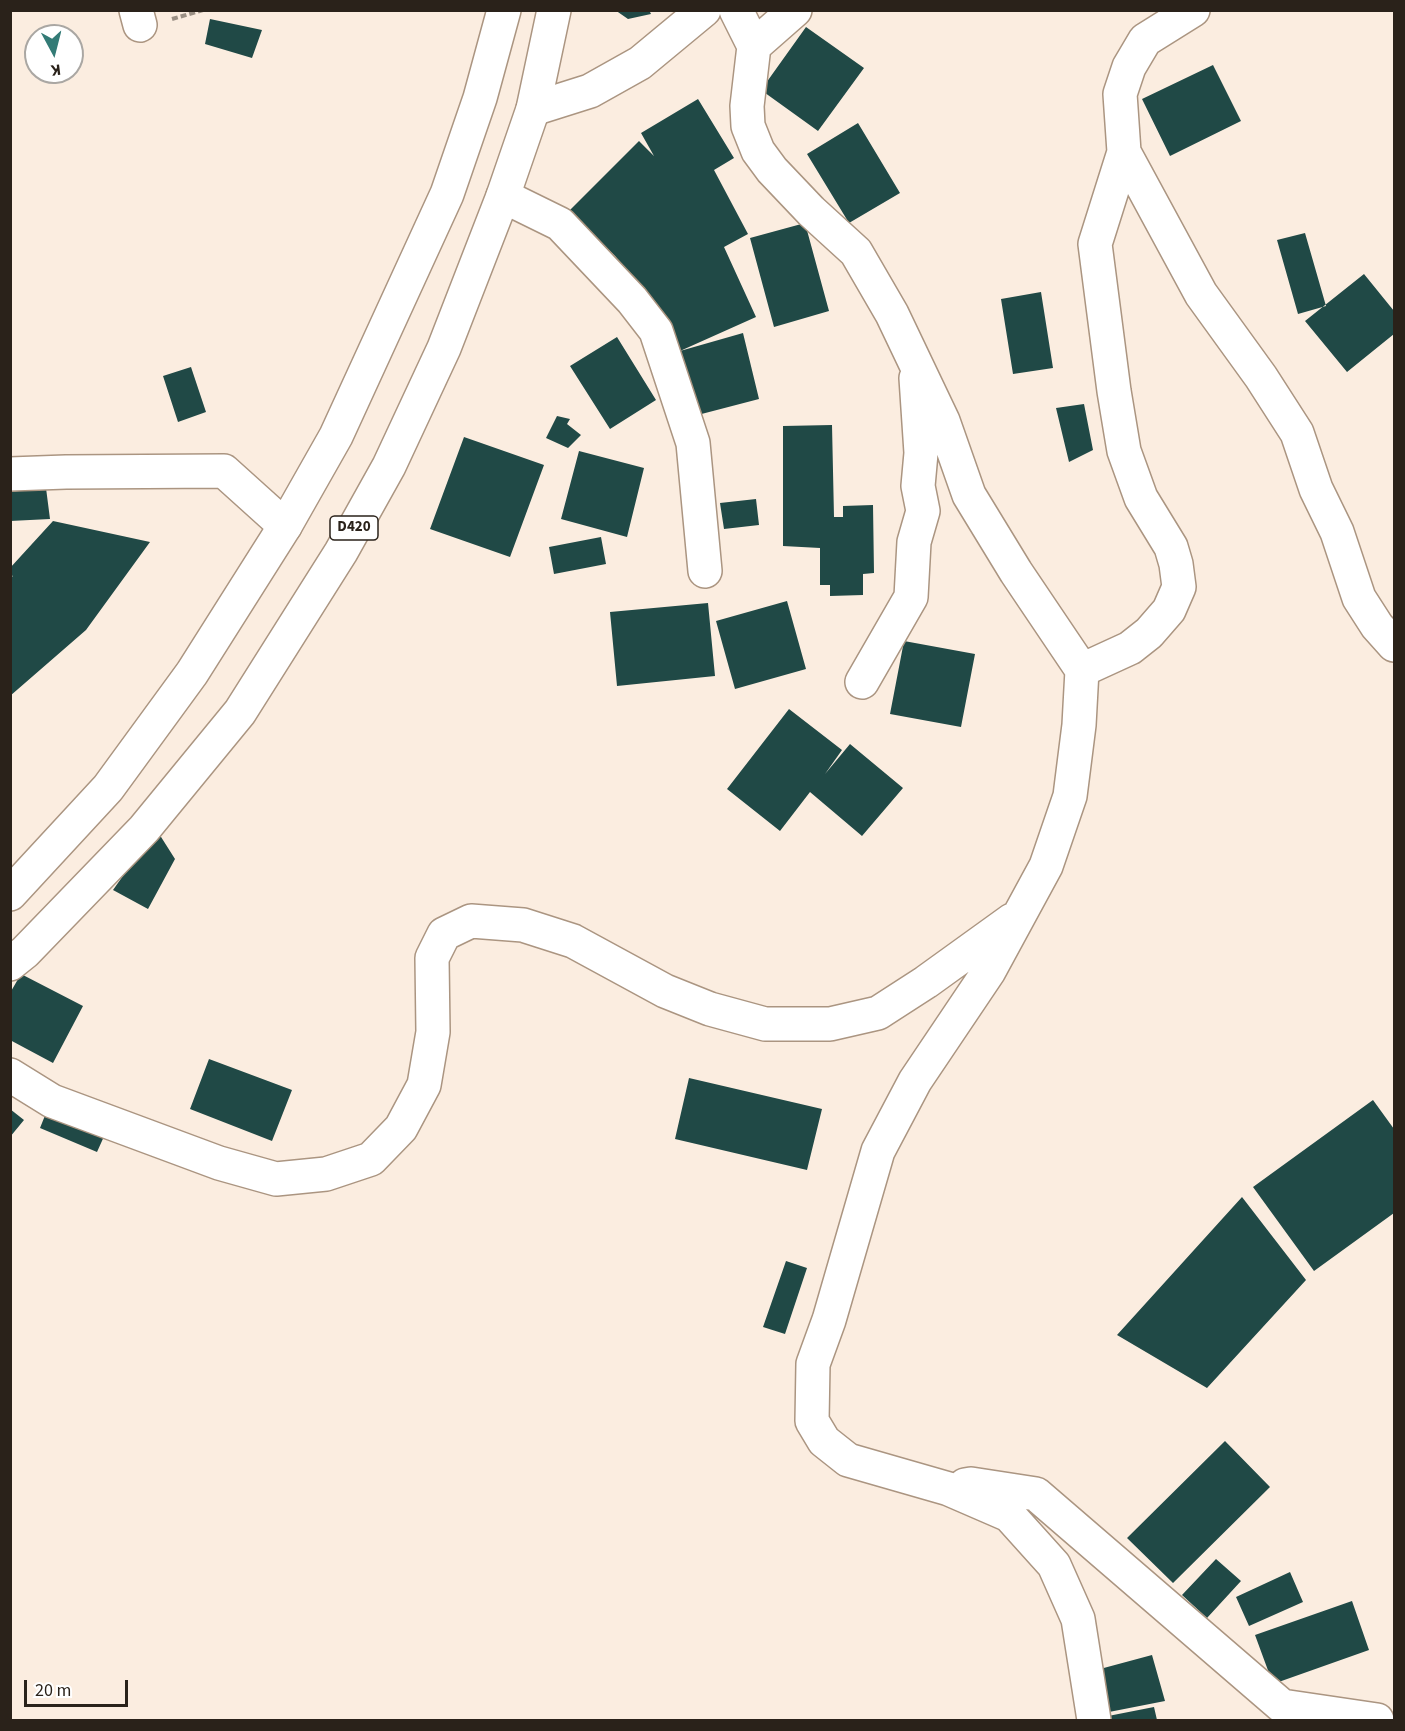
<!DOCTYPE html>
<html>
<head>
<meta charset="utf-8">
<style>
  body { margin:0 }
  #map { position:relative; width:1405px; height:1731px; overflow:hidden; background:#fbede0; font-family:"Source Sans 3",sans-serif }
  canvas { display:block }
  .frame { position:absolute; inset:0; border:12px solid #2a221a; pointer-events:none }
  .north { position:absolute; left:24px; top:24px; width:60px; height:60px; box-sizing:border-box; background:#fff; border:2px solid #aaa7a3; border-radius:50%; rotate:173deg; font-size:16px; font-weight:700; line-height:24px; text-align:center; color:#2a221a }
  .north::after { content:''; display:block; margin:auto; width:21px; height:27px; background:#337b76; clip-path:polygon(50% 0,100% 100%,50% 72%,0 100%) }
  .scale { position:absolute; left:24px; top:1680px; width:104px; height:27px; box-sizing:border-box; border:3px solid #2a221a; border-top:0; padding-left:8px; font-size:18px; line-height:21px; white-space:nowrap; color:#2a221a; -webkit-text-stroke:4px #fff; paint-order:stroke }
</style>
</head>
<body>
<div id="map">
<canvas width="1405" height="1731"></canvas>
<div class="frame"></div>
<div class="north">K</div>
<div class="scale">20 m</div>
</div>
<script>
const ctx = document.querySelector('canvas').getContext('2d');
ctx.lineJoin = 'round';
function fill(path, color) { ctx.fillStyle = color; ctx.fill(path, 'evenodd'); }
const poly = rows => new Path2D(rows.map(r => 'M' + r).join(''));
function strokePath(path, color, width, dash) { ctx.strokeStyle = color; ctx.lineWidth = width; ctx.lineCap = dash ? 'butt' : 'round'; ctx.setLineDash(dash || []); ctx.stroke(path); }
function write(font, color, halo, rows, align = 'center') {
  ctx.font = font + ' "Source Sans 3",sans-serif'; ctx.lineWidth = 6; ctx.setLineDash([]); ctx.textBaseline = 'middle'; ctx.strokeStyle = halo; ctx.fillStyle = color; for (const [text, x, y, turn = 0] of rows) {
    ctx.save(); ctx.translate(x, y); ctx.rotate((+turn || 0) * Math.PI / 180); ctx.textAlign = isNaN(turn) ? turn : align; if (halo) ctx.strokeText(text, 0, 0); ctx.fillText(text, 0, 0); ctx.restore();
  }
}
const building = poly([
  [615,10,649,10,651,14,628,19],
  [210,19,262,30,252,58,205,44],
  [806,27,864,68,818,131,761,90],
  [1213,65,1241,121,1170,156,1142,99],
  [698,99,734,158,714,170,748,234,724,247,756,317,680,351,743,333,759,399,690,417,680,351,644,295,615,256,569,211,639,141,654,156,641,133],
  [858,123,900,193,849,223,807,154],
  [805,223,829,311,774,327,750,238],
  [1305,233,1326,306,1298,314,1277,240],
  [1364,274,1394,311,1394,334,1347,372,1305,321],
  [1041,292,1053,368,1013,374,1001,299],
  [617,337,656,400,610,429,570,366],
  [191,367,206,412,178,422,163,376],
  [1084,404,1093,450,1069,462,1056,408],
  [557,416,570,419,567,424,581,435,568,448,546,438],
  [832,425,834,517,843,517,843,506,873,505,874,573,863,574,863,595,830,596,830,585,820,585,820,548,783,546,783,426],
  [464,437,544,465,510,557,430,529],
  [579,451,644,468,627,537,561,519],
  [46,488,50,519,10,521,10,492],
  [756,499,759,525,724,529,720,503],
  [53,521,150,542,86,630,10,696,10,578,13,576,10,575,10,568],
  [601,537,606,564,554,574,549,547],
  [787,601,806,669,735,689,716,621],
  [708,603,715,676,617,686,610,612],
  [904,641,975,654,961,727,890,714],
  [789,709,842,750,825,774,850,744,903,788,862,836,810,792,780,831,727,789],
  [156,829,175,859,148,909,113,890],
  [21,974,83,1006,53,1063,10,1040,10,993],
  [209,1059,292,1090,272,1141,190,1109],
  [689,1078,822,1109,807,1170,675,1139],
  [1373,1100,1394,1129,1394,1213,1314,1271,1253,1187],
  [48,1108,106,1132,97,1152,40,1128],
  [10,1109,24,1120,10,1137],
  [1242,1197,1306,1280,1207,1388,1117,1335],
  [786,1261,807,1268,785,1334,763,1327],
  [1225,1441,1270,1487,1173,1583,1127,1538],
  [1216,1559,1241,1581,1207,1618,1182,1595],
  [1290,1572,1303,1602,1249,1626,1236,1597],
  [1352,1601,1369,1650,1273,1684,1255,1635],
  [1152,1655,1165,1701,1109,1712,1100,1669],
  [1154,1707,1157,1720,1098,1720,1098,1718]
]);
const path = poly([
  [172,19,203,10]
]);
const minor = poly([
  [136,10,140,25],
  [736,10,754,46,747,106,748,126,758,151,772,170,811,211,856,252,892,314,943,421,969,495,1016,572,1082,670,1079,725,1070,796,1046,866,989,971,915,1081,878,1151,829,1320,813,1364,812,1421,824,1441,848,1460,949,1489,1009,1515,1054,1565,1078,1619,1094,1720],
  [754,46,795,10],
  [533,109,590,91,640,63,704,10],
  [1124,152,1201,294,1261,377,1297,433,1316,489,1337,532,1359,598,1377,626,1394,645],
  [503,196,560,224,632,300,656,331,693,443,705,571],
  [10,474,66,472,224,471,285,526],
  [1082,670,1130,648,1149,633,1169,610,1179,587,1176,564,1171,547,1141,498,1124,451,1114,391,1095,244,1124,152,1120,94,1129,67,1145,40,1193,10],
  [862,682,911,597,914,542,923,511,918,486,921,453,916,378],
  [10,1075,52,1101,219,1163,276,1179,326,1174,371,1159,401,1128,424,1085,433,1032,432,958,444,934,471,921,523,925,573,941,665,991,710,1009,765,1024,830,1024,878,1013,926,982,1012,920],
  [965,1485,971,1484,1036,1494,1282,1706,1377,1720]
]);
const highway = poly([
  [10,894,108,788,192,673,285,526,336,436,447,194,480,98,504,10],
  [10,964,25,952,144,829,240,712,341,552,389,466,444,348,503,196,533,109,554,10]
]);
const shields = [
  [354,528,48]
];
const shieldNames = [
  ["D420",354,528]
];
fill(building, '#204946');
strokePath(minor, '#ab9581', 36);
strokePath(highway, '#ab9581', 36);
strokePath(path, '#9b9085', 4, [6, 3]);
strokePath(minor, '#fff', 33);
strokePath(highway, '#fff', 33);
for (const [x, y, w] of shields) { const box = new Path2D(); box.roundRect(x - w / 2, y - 12, w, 24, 4.5); ctx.fillStyle = '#fff'; ctx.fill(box); strokePath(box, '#2a221a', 1.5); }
write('bold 15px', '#2a221a', null, shieldNames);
</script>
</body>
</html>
